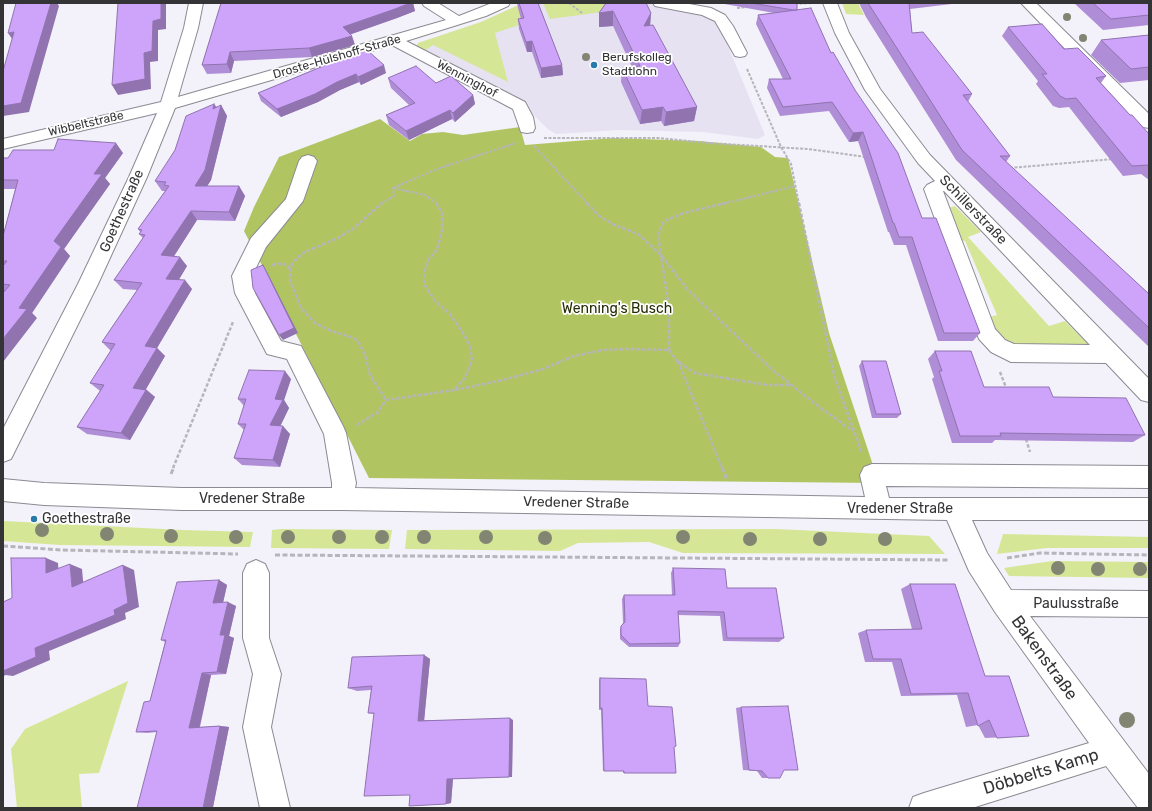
<!DOCTYPE html>
<html>
<head>
<meta charset="utf-8">
<style>
  body { margin:0 }
  #map { position:relative; width:1152px; height:811px; overflow:hidden; background:#f3f1f9; font-family:Rubik,sans-serif }
  canvas { display:block }
  .frame { position:absolute; inset:0; border:4px solid #343336; pointer-events:none }
</style>
</head>
<body>
<div id="map">
<canvas width="1152" height="811"></canvas>
<div class="frame"></div>
</div>
<script>
const ctx = document.querySelector('canvas').getContext('2d');
ctx.lineJoin = 'round';
function fill(path, color) { ctx.fillStyle = color; ctx.fill(path, 'evenodd'); }
const poly = rows => new Path2D(rows.map(r => 'M' + r).join(''));
function strokePath(path, color, width, dash) { ctx.strokeStyle = color; ctx.lineWidth = width; ctx.lineCap = dash ? 'butt' : 'round'; ctx.setLineDash(dash || []); ctx.stroke(path); }
function write(font, color, halo, rows, align = 'center') {
  ctx.font = font + ' Rubik,sans-serif'; ctx.lineWidth = 3.5; ctx.setLineDash([]); ctx.textBaseline = 'middle'; ctx.strokeStyle = halo; ctx.fillStyle = color; for (const [text, x, y, turn = 0] of rows) {
    ctx.save(); ctx.translate(x, y); ctx.rotate((+turn || 0) * Math.PI / 180); ctx.textAlign = isNaN(turn) ? turn : align; if (halo) ctx.strokeText(text, 0, 0); ctx.fillText(text, 0, 0); ctx.restore();
  }
}
const built = poly([
  [523,3,644,3,705,14,718,22,765,135,758,139,704,132,619,130,556,134,549,130,518,99,424,51,418,43,481,22]
]);
const green = poly([
  [523,3,532,3,519,25,495,33,508,82,433,45,424,51,416,47,418,43,481,22],
  [543,3,637,3,639,7,550,19],
  [842,3,858,3,864,15,846,14],
  [955,206,981,232,968,237,1049,326,1065,321,1091,347,1016,345,998,335,989,317,997,315,965,241,958,240,945,209],
  [3,521,183,530,253,532,250,547,60,545,3,541],
  [281,529,392,530,389,549,271,548,272,530],
  [775,529,929,536,945,554,683,553,649,542,578,543,560,551,405,549,407,530],
  [1003,534,1149,537,1149,548,1047,548,997,554],
  [1052,561,1149,562,1149,578,1009,576,1004,568],
  [128,681,99,773,79,774,82,808,17,808,11,749,25,729]
]);
const forest = poly([
  [380,119,410,141,422,134,443,132,463,135,520,127,525,145,613,138,699,141,761,147,775,157,788,158,829,333,879,483,369,478,296,334,297,333,286,311,244,231,254,207,279,157]
]);
const pathFar2 = poly([
  [569,3,582,13],
  [795,4,812,3],
  [737,8,748,7],
  [747,69,781,147,791,164,799,204],
  [544,138,659,138,708,143,808,149,866,157],
  [534,146,588,204],
  [1010,168,1113,159],
  [393,188,425,195,438,204],
  [381,204,394,196,393,188,437,169,516,143],
  [722,204,795,186]
]);
const pathFar1 = poly([
  [587,203,598,215,612,224,638,234,661,255,687,289,774,371,814,403,853,431],
  [799,203,835,379,862,453],
  [272,265,282,263,290,268,296,259,305,252,338,238,354,228,382,203],
  [290,268,290,281,301,308,315,323,331,331,351,337,358,341,365,355,370,375,386,400],
  [669,350,669,308,658,235,664,221,684,213,726,203],
  [678,361,722,468],
  [1000,372,1007,390],
  [455,390,503,380,543,369,574,356,603,350,628,349,669,350,677,361,695,373,767,385,792,385],
  [357,425,378,412,386,400,454,390,464,379,472,361,470,347,465,336,450,314,436,302,424,284,425,269,429,259,437,250,442,231,442,213,436,203],
  [1026,439,1030,452],
  [173,468,233,322]
]);
const path = poly([
  [722,467,727,480],
  [171,474,174,467],
  [3,546,62,550,238,554],
  [275,555,950,560],
  [1007,558,1040,553,1149,555]
]);
const minor = poly([
  [189,3,203,3,198,28,178,97,446,20,424,6,422,3,438,3,459,16,492,3,510,3,508,6,486,16,406,41,525,102,533,117,535,128,533,132,527,133,521,132,513,109,392,45,175,108,147,177,98,284,11,459,3,462,3,429,78,284,129,177,157,113,3,149,3,139,161,102,184,28,189,3],
  [653,3,684,3,711,8,725,15,733,26,747,53,745,56,740,57,735,56,715,21,702,15,660,7,655,6,653,3],
  [823,3,837,3,849,33,880,89,930,155,1149,379,1149,402,1141,400,1106,363,1011,362,991,352,979,339,924,189,927,185,935,181,918,163,865,90,835,33,823,3],
  [943,191,944,191,1090,345,1014,344,1005,340,995,329,943,191],
  [1021,3,1036,3,1149,114,1149,128,1143,127,1122,108,1021,3],
  [308,155,314,157,317,161,303,201,266,247,252,276,255,293,281,341,301,346,343,426,346,433,356,483,355,488,865,497,860,475,864,467,872,464,1149,466,1149,488,886,486,889,498,1149,498,1149,520,972,520,987,553,1011,590,1149,591,1149,617,1030,616,1149,774,1149,808,1138,808,1106,766,972,808,909,808,913,797,924,793,1089,743,995,612,969,571,947,520,342,510,182,510,44,505,3,501,3,479,44,483,182,488,332,488,332,483,324,434,287,359,267,354,235,293,232,276,251,238,286,199,299,161,302,157,308,155],
  [256,560,265,564,269,573,269,638,281,674,271,727,290,808,260,808,243,727,253,674,243,638,243,573,247,564,256,560]
]);
const trees = [
  [1067,17,4],
  [1083,38,4],
  [586,57,4],
  [42,530,7],
  [107,534,7],
  [171,536,7],
  [236,537,7],
  [288,537,7],
  [339,537,7],
  [382,537,7],
  [424,537,7],
  [486,537,7],
  [683,537,7],
  [545,538,7],
  [750,539,7],
  [820,539,7],
  [885,539,7],
  [1058,568,7],
  [1098,569,7],
  [1140,569,7],
  [1127,720,8]
];
const wall = poly([
  [221,3,413,3,415,11,397,18,351,34,355,45,312,57,234,61,231,73,207,74,202,65],
  [517,3,538,3,562,65,563,75,541,78,532,52,527,52,519,29,518,19,521,19,518,8],
  [606,3,651,13,650,25,697,107,694,121,664,126,661,121,640,124,621,82,622,68,632,67,613,26,599,27,599,13],
  [719,3,797,3,797,10,831,53,922,218,980,333,973,341,938,341,906,245,894,245,889,232,888,232,858,141,849,142,829,111,780,116,767,88,769,79,783,79,756,24,758,15,774,13],
  [859,3,960,3,910,9,912,33,972,94,968,102,1010,156,1006,162,1149,294,1149,347,956,160,866,17],
  [1074,3,1149,3,1149,25,1103,30],
  [1008,27,1064,49,1106,76,1101,83,1130,115,1149,134,1149,180,1141,174,1123,176,1069,107,1059,108,1053,106,1036,84,1038,81,1002,36],
  [1149,35,1149,80,1120,83,1091,55,1101,40],
  [362,50,386,73,361,85,359,82,340,90,318,102,281,117,261,101,258,93],
  [388,78,436,83,473,95,475,104,455,122,452,119,409,140,389,125,386,115,409,105,391,88],
  [214,104,217,107,221,105,227,116,211,180,207,186,239,186,245,196,235,221,197,220,174,256,187,266,179,279,192,289,157,348,165,356,146,389,155,397,130,440,87,434,77,427,100,391,90,383,111,351,102,342,137,290,123,289,114,280,143,238,139,234,141,233,138,229,165,191,162,191,155,181],
  [123,153,105,178,110,184,64,249,70,256,32,313,37,318,3,292,3,236,15,189,3,189,3,158],
  [935,351,984,387,1053,397,1145,435,1133,442,995,440,992,443,952,443,932,379,934,377,928,359],
  [862,361,901,414,897,418,872,418,859,366],
  [291,379,284,400,289,408,280,426,290,434,280,467,242,465,234,458,244,430,238,424,244,406,238,399],
  [673,568,727,588,784,638,779,642,723,641,720,616,678,615,680,643,678,647,629,647,620,639,620,629,621,626,623,623,622,599,624,595,672,595,671,573],
  [219,580,227,585,223,603,236,606,229,636,234,638,226,674,211,675,200,727,220,726,229,727,213,807,157,732,147,733,136,732,150,701,165,642,161,640],
  [910,584,985,676,1029,736,985,738,978,725,966,727,957,695,901,696,892,662,865,662,858,633,866,630,912,629,901,589],
  [424,655,430,659,424,720,513,720,512,777,453,779,451,803,446,804,410,795,374,714,368,713,371,690,357,691,348,688],
  [600,678,648,706,674,747,624,773,623,773,623,771,603,771,601,710,599,710,599,680],
  [741,707,784,770,768,778,762,778,757,771,743,770,736,708]
]);
const shadedWall = poly([
  [48,3,57,3,59,6,29,112,3,116,3,106],
  [161,3,166,3,166,29,158,30,158,61,150,62,151,89,118,95,112,85,144,53,153,21],
  [410,3,413,3,415,11,397,18,346,36,343,27],
  [613,11,613,26,599,27,599,13],
  [651,13,650,27,644,26],
  [14,32,15,43,8,33],
  [352,36,355,45,312,57,309,48],
  [532,41,532,52,527,52,526,42],
  [230,52,234,61,231,73,227,64],
  [384,65,386,73,361,85,358,77],
  [562,65,563,75,541,78,541,68],
  [356,74,359,82,340,90,318,102,281,117,277,109,337,82],
  [473,95,475,104,455,122,453,113],
  [214,104,219,113,221,105,227,116,211,180,201,196,195,186],
  [663,107,661,121,640,124,642,110],
  [697,107,694,121,664,126,666,112],
  [450,110,452,119,409,140,406,131],
  [863,132,858,141,849,142,853,133],
  [116,143,123,153,105,178,110,184,64,249,70,256,32,313,37,318,3,362,3,340,19,308,54,241,94,174],
  [239,186,245,196,235,221,229,212],
  [191,211,197,220,169,264,161,255],
  [180,257,187,266,174,288,166,279],
  [263,265,266,270,298,333,283,340,279,335],
  [185,280,192,289,157,348,165,356,142,396,133,388,145,346],
  [285,371,291,379,284,400,289,408,277,433,270,425,275,399],
  [146,390,155,397,130,440,121,433],
  [283,426,290,434,280,467,273,460],
  [46,558,58,563,59,578,46,573],
  [70,564,82,569,84,591,72,587],
  [123,565,134,570,139,607,125,613,126,619,49,651,50,660,13,676,6,675,3,676,3,671,35,648,114,610],
  [219,580,227,585,222,607,213,603],
  [228,602,236,606,229,636,234,638,226,674,217,672,220,635],
  [424,655,430,659,424,722,418,721],
  [202,673,211,675,199,729,189,728],
  [510,718,513,720,512,777,509,777],
  [220,726,229,727,213,807,203,808],
  [453,778,451,803,446,804,447,779]
]);
const building = poly([
  [16,3,51,3,21,103,3,106,3,71,14,32,8,33,16,3],
  [118,3,161,3,161,19,153,21,152,51,144,53,145,79,112,85,118,3],
  [221,3,410,3,395,9,343,27,352,36,309,48,230,52,227,64,202,65,221,3],
  [519,3,538,3,562,65,541,68,532,41,526,42,518,19,524,18,519,3],
  [606,3,646,3,651,13,644,26,653,25,697,107,666,112,663,107,642,110,622,68,640,66,613,11,599,13,606,3],
  [751,3,797,3,797,10,793,10,751,3],
  [868,3,909,3,912,33,923,32,972,94,963,95,1010,156,1000,156,1149,294,1149,328,962,150,868,3],
  [1093,3,1149,3,1149,15,1111,19,1093,3],
  [811,8,831,53,833,52,855,90,898,153,922,218,936,218,980,333,944,333,912,237,899,237,894,223,893,223,863,132,853,133,832,102,783,107,769,79,791,79,758,15,811,8],
  [1042,24,1064,49,1078,48,1106,76,1096,78,1130,115,1132,115,1149,134,1149,165,1132,166,1076,98,1066,99,1060,96,1042,74,1047,74,1008,27,1042,24],
  [1149,35,1149,67,1131,69,1101,40,1149,35],
  [362,50,367,50,384,65,358,77,356,74,337,82,315,94,277,109,258,93,362,50],
  [416,66,436,83,451,76,473,95,453,113,450,110,406,131,386,115,415,103,388,78,416,66],
  [214,104,213,109,221,105,205,170,195,186,239,186,229,212,191,211,161,255,180,257,166,279,185,280,145,346,157,348,133,388,146,390,121,433,77,427,104,385,90,383,115,344,102,342,142,283,114,280,145,235,139,234,142,230,138,229,169,186,164,185,166,182,155,181,175,150,186,116,214,104],
  [58,139,116,143,94,174,102,174,54,241,61,247,19,308,27,309,3,339,3,293,10,285,3,284,3,266,7,261,3,261,3,236,18,180,3,180,3,158,8,158,13,150,54,150,58,139],
  [263,265,294,328,279,335,253,288,251,270,263,265],
  [935,351,971,351,984,387,1049,387,1053,397,1126,398,1145,435,1000,433,1001,436,960,436,939,371,942,371,935,351],
  [862,361,886,361,901,414,876,414,862,361],
  [249,370,285,371,275,399,283,400,270,425,283,426,273,460,234,458,246,424,238,424,246,399,238,399,249,370],
  [11,558,46,558,46,573,70,564,72,587,123,565,128,603,114,610,115,615,35,648,36,657,3,671,3,602,12,598,11,558],
  [673,568,725,569,727,588,776,588,784,638,727,638,724,612,678,611,680,643,630,644,621,635,621,626,625,622,624,595,675,595,673,568],
  [219,580,213,603,228,602,220,635,225,635,217,672,202,673,189,728,220,726,203,808,137,808,157,731,136,732,144,702,150,701,166,640,161,640,177,582,219,580],
  [910,584,955,584,985,676,1009,676,1029,736,997,738,989,720,978,726,968,693,911,694,901,659,873,659,866,630,922,629,910,584],
  [424,655,418,721,510,718,509,777,447,779,446,804,409,806,410,795,364,796,374,713,368,713,372,686,348,688,352,657,424,655],
  [600,678,646,679,648,706,672,707,676,746,674,747,676,773,624,773,624,771,604,771,602,708,600,708,600,678],
  [788,706,798,770,784,770,780,778,768,778,762,771,749,770,741,707,788,706]
]);
const markers = [
  [594,65,4,"#2a79ab"],
  [34,519,4,"#2a79ab"]
];
const farStreetnames = [
  ["Droste-Hülshoff-Straße",337,57,-16],
  ["Wenninghof",467,79,28],
  ["Wibbeltstraße",86,124,-13]
];
const farPoinames = [
  ["Berufskolleg",602,58],
  ["Stadtlohn",602,72]
];
const streetNames = [
  ["Schillerstraße",973,210,46],
  ["Goethestraße",122,211,-66],
  ["Vredener Straße",252,499],
  ["Vredener Straße",576,503,1],
  ["Vredener Straße",900,509],
  ["Paulusstraße",1076,604]
];
const parkNames = [
  ["Wenning's Busch",617,309]
];
const poiNames = [
  ["Goethestraße",42,519]
];
const nearStreetnames = [
  ["Bakenstraße",1044,658,54],
  ["Döbbelts Kamp",1041,772,-17]
];
fill(built, '#e6e2f2');
fill(green, '#d5e797');
fill(forest, '#b0c562');
strokePath(minor, '#8c8a92', 2);
strokePath(pathFar2, '#b7b5bc', 2, [3, 1.5]);
strokePath(pathFar1, '#b7b5bc', 2.5, [3.5, 2]);
strokePath(path, '#b7b5bc', 3, [5, 2.5]);
fill(minor, '#fff');
ctx.fillStyle = '#828572';
for (const [x, y, r] of trees) { ctx.beginPath(); ctx.arc(x, y, r, 0, 2 * Math.PI); ctx.fill(); }
fill(wall, '#b08dd7');
fill(shadedWall, '#9073af');
fill(building, '#cda4fa');
strokePath(building, '#9073af', 1);
for (const [x, y, r, color] of markers) { const dot = new Path2D(); dot.arc(x, y, r, 0, 2 * Math.PI); ctx.fillStyle = color; ctx.fill(dot); strokePath(dot, '#fff', 1.5); }
write('12px', '#343336', '#fff', farStreetnames);
write('12px', '#343336', '#fff', farPoinames, 'left');
write('14px', '#343336', '#fff', streetNames);
write('14px', '#262d03', '#fff', parkNames);
write('14px', '#343336', '#fff', poiNames, 'left');
write('17px', '#343336', '#fff', nearStreetnames);
</script>
</body>
</html>
